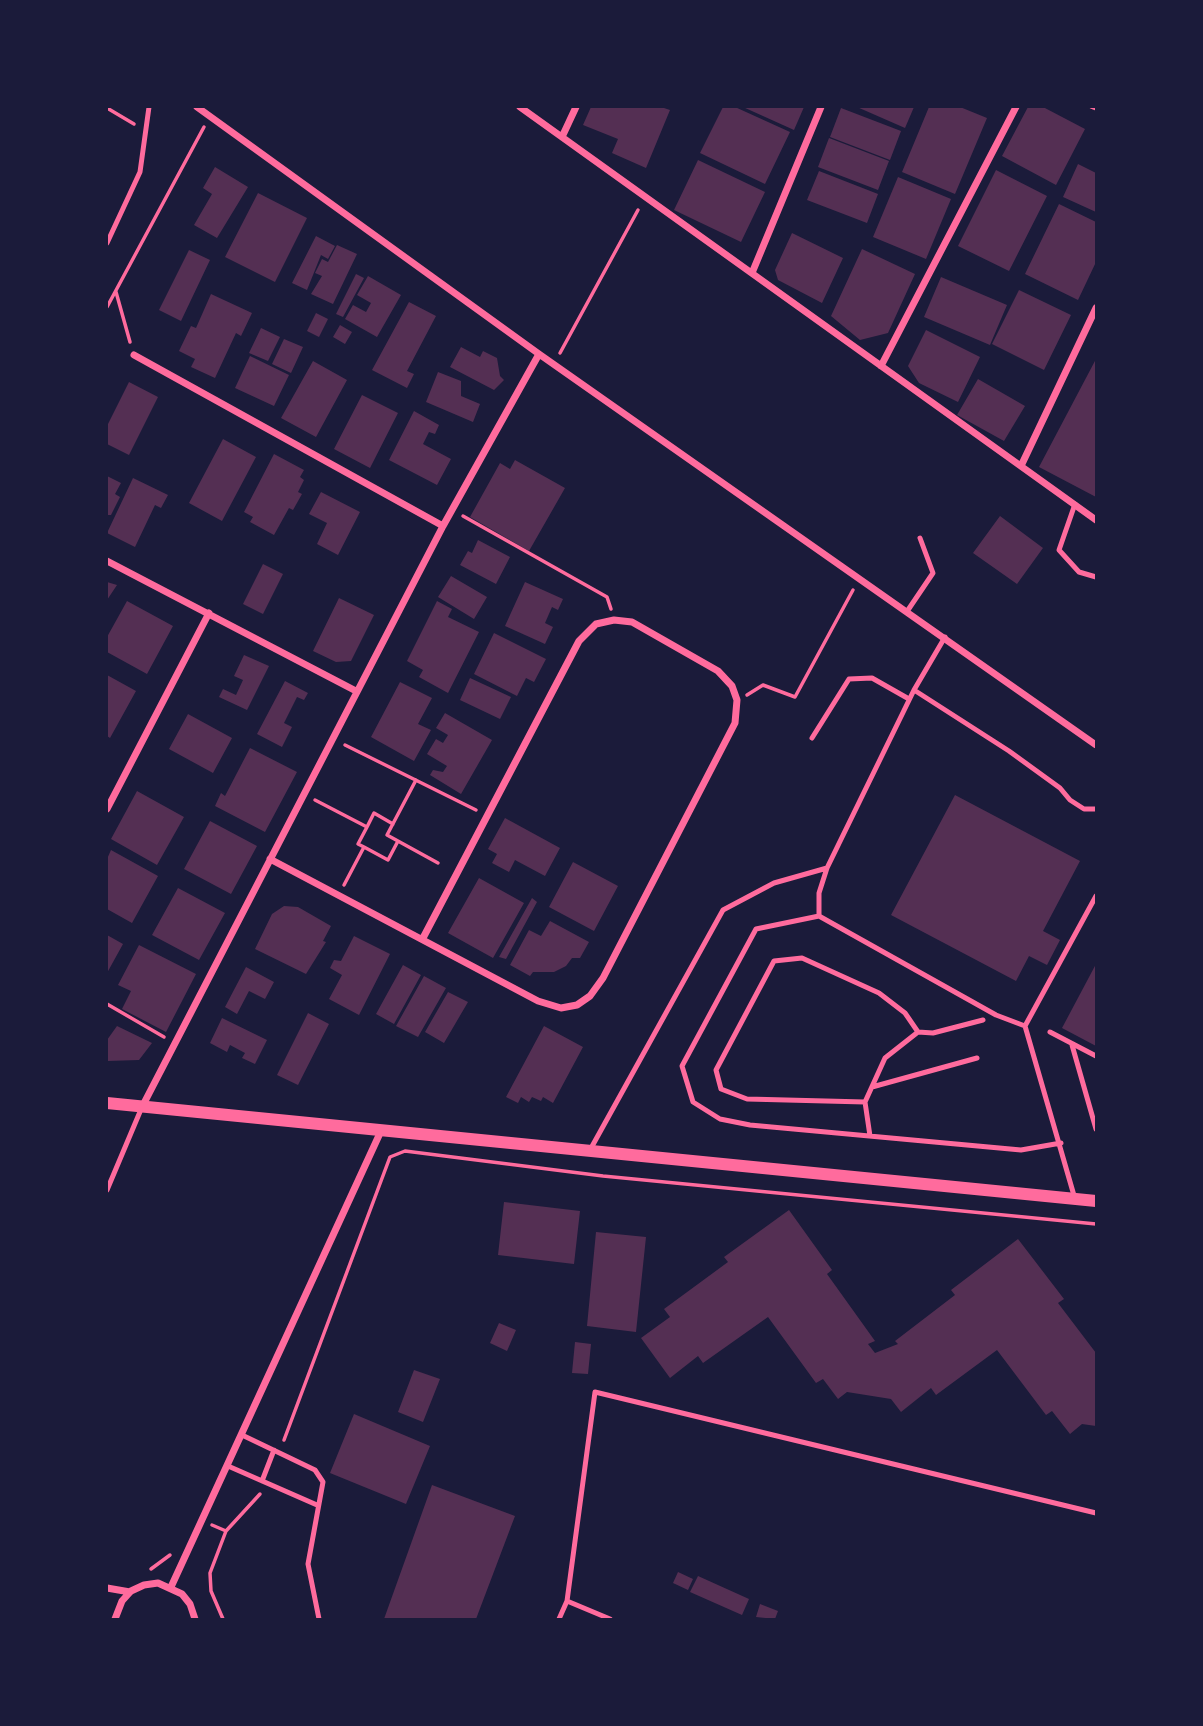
<!DOCTYPE html>
<html>
<head>
<meta charset="utf-8">
<style>
  body { margin:0 }
  #map { position:relative; width:1203px; height:1726px; overflow:hidden; background:#1b1b3a; font-family:Rubik,sans-serif }
  canvas { display:block }
  .frame { position:absolute; inset:0; border:108px solid #1b1b3a; pointer-events:none }
</style>
</head>
<body>
<div id="map">
<canvas width="1203" height="1726"></canvas>
<div class="frame"></div>
</div>
<script>
const ctx = document.querySelector('canvas').getContext('2d');
ctx.lineJoin = 'round';
function fill(path, color) { ctx.fillStyle = color; ctx.fill(path, 'evenodd'); }
const poly = rows => new Path2D(rows.map(r => 'M' + r).join(''));
function strokePath(path, color, width, dash) { ctx.strokeStyle = color; ctx.lineWidth = width; ctx.lineCap = dash ? 'butt' : 'round'; ctx.setLineDash(dash || []); ctx.stroke(path); }
const building = poly([
  [591,107,661,107,670,110,646,168,612,153,618,139,583,125],
  [723,107,735,107,790,132,765,184,700,153],
  [743,107,804,107,794,130],
  [857,107,914,107,905,128],
  [929,107,960,107,987,118,955,194,902,172],
  [1028,107,1043,107,1085,129,1056,185,1002,156],
  [841,108,901,131,890,160,830,137],
  [829,138,889,161,878,190,818,167],
  [698,160,765,192,741,242,674,210],
  [1078,164,1096,173,1096,212,1063,197],
  [215,167,248,187,217,238,194,225,212,194,203,188],
  [996,170,1047,196,1009,271,958,246],
  [819,171,878,194,867,223,807,200],
  [898,177,951,199,926,259,873,237],
  [258,193,307,218,275,282,225,257],
  [1059,204,1096,222,1096,262,1078,300,1025,274],
  [792,233,843,258,822,303,778,280,775,270],
  [316,236,335,246,328,259,321,255,307,290,292,283],
  [337,245,357,254,333,304,311,294,322,276,315,273,322,259,328,262],
  [862,249,915,274,888,333,860,340,831,316],
  [189,250,210,260,181,321,159,310],
  [356,274,364,278,343,317,336,314],
  [368,276,401,295,377,337,345,319,353,305,366,312,371,303,357,295],
  [941,277,1007,305,990,345,924,317],
  [1019,290,1071,315,1044,370,992,344],
  [211,294,252,313,241,336,236,333,215,378,191,367,195,359,179,351,191,326,196,328],
  [409,302,436,316,407,371,414,374,407,388,372,370],
  [316,313,328,319,319,337,307,331],
  [340,325,352,332,345,344,333,337],
  [261,328,280,337,268,361,249,353],
  [926,330,980,357,958,402,919,383,908,366],
  [284,339,303,347,291,373,272,364],
  [461,347,480,357,483,351,497,358,500,376,504,380,494,390,450,367],
  [250,356,289,375,274,406,235,388],
  [1096,359,1096,497,1039,467],
  [313,361,347,380,316,437,281,418],
  [438,372,461,381,461,396,480,404,473,422,426,402],
  [978,379,1025,406,1004,441,957,415],
  [129,382,158,397,129,455,107,444,107,426],
  [362,395,398,413,370,468,334,449],
  [414,411,439,425,435,434,429,432,423,444,451,459,437,485,389,460],
  [223,439,256,457,222,521,189,503],
  [274,454,304,470,300,477,304,480,298,492,302,494,293,510,289,508,274,535,250,522,253,517,244,512],
  [515,460,565,488,529,551,470,517,500,463,510,469],
  [107,476,121,483,115,494,120,497,111,515,107,515],
  [133,478,168,495,161,508,155,505,135,547,107,533],
  [321,492,360,512,338,555,317,544,327,523,309,514],
  [1000,516,1043,548,1017,584,973,553],
  [478,540,510,557,496,584,460,565,468,551,472,553],
  [263,564,283,574,263,614,243,604],
  [451,576,487,597,474,619,438,597],
  [107,582,117,585,107,600],
  [525,582,563,599,558,610,552,607,545,623,553,627,545,644,505,626],
  [339,598,374,615,351,661,336,662,313,651],
  [127,601,173,626,147,674,107,652,107,637],
  [437,601,452,609,448,617,479,632,448,693,419,677,423,670,407,661],
  [494,633,546,659,534,682,526,678,517,696,474,674],
  [244,655,269,666,247,710,219,697,223,689,236,695,243,680,234,676],
  [107,675,136,691,110,738,107,736],
  [470,678,511,697,500,719,460,700],
  [285,681,308,693,304,700,297,697,284,723,292,727,282,747,257,734],
  [400,682,432,698,418,724,431,730,414,761,371,737],
  [445,713,492,740,461,794,430,775,433,770,443,772,447,766,427,754,436,739,443,743,448,735,436,728],
  [188,714,232,738,213,773,169,749],
  [250,748,297,772,265,832,215,806,221,793,225,796],
  [137,791,184,817,157,865,111,839],
  [955,795,1080,861,1043,931,1060,940,1047,965,1029,956,1016,981,891,915],
  [505,818,560,848,545,876,515,860,509,872,492,863,497,854,488,849],
  [210,821,257,846,231,894,184,869],
  [111,850,158,876,132,923,107,909,107,859],
  [573,862,618,886,594,931,549,907],
  [479,878,524,903,493,958,448,933],
  [178,888,225,913,199,960,152,935],
  [532,898,537,902,506,959,499,957],
  [284,906,298,907,331,926,323,941,326,942,306,974,255,949,272,914],
  [550,921,589,942,580,958,572,958,566,966,554,972,533,972,530,976,510,965,529,930,541,936],
  [107,935,123,944,107,973],
  [354,936,390,954,359,1015,329,999,342,975,330,968,334,960,341,961],
  [139,945,196,974,166,1032,122,1009,131,991,118,985],
  [1096,964,1096,1046,1062,1028],
  [403,965,421,975,394,1024,376,1014],
  [246,967,274,982,265,999,249,991,237,1014,225,1007],
  [424,976,446,988,418,1037,396,1026],
  [448,992,468,1002,444,1043,425,1032],
  [308,1013,329,1024,298,1085,277,1075],
  [222,1018,267,1040,255,1064,242,1058,245,1053,230,1045,227,1052,210,1043],
  [117,1026,152,1043,139,1060,107,1061,107,1040],
  [544,1026,583,1047,553,1103,543,1097,541,1101,532,1097,529,1102,521,1097,518,1103,506,1097],
  [504,1202,580,1211,574,1264,498,1255],
  [789,1210,832,1270,827,1274,875,1341,868,1344,875,1353,898,1344,895,1341,955,1295,951,1290,1018,1239,1064,1299,1058,1303,1096,1353,1096,1426,1082,1424,1070,1434,1052,1411,1046,1415,997,1350,936,1395,931,1388,901,1412,891,1399,847,1392,838,1399,823,1379,816,1383,768,1317,703,1363,698,1356,670,1378,641,1338,670,1317,664,1309,728,1262,724,1257],
  [596,1232,646,1237,636,1332,587,1326],
  [499,1323,516,1330,507,1351,490,1343],
  [575,1342,591,1344,588,1374,572,1373],
  [414,1370,440,1379,423,1422,398,1412],
  [354,1414,430,1446,406,1504,330,1473],
  [432,1485,515,1516,476,1619,384,1619],
  [678,1572,693,1579,688,1590,673,1583],
  [698,1576,749,1599,742,1615,690,1592],
  [760,1604,778,1611,775,1619,756,1617]
]);
const path = poly([
  [1091,107,1096,109],
  [107,108,134,124],
  [116,292,130,342],
  [107,307,204,127],
  [560,353,638,210],
  [463,516,607,597,611,609],
  [747,695,763,685,795,697,853,590],
  [345,745,476,810],
  [416,780,387,835,438,863],
  [315,800,367,827,374,813,393,824],
  [364,847,358,844,367,827],
  [344,885,364,847,388,860,398,841],
  [107,1004,164,1037],
  [284,1440,390,1157,405,1151,603,1176,1096,1224],
  [212,1525,226,1531,210,1573,211,1591,223,1619],
  [226,1531,260,1494],
  [151,1569,170,1555]
]);
const service = poly([
  [107,243,140,172,149,107],
  [1075,504,1059,550,1079,572,1096,577],
  [908,610,933,573,920,538],
  [914,690,1009,751,1060,788,1070,800,1084,809,1096,809],
  [812,738,849,679,872,678,909,699],
  [819,916,819,893,827,868],
  [1025,1026,996,1015,819,916,756,929,682,1066,693,1102,720,1119,750,1125,1021,1150,1061,1143],
  [1050,1032,1096,1056],
  [1072,1045,1096,1129],
  [872,1087,977,1058],
  [865,1102,747,1099,721,1089,716,1070,774,961,802,958,879,993,905,1013,918,1032],
  [870,1136,865,1102,885,1058,918,1032,933,1033,983,1020],
  [590,1150,723,910,774,883,827,868,914,690,945,637],
  [107,1190,142,1107],
  [1075,1199,1025,1026,1096,896],
  [242,1435,315,1470,323,1482,308,1564,319,1619],
  [228,1466,317,1505],
  [262,1481,274,1450],
  [567,1601,595,1392,1096,1513],
  [559,1619,567,1601,610,1619]
]);
const minor = poly([
  [197,107,539,354,1096,745],
  [520,107,1096,520],
  [562,137,576,107],
  [752,273,821,107],
  [134,355,443,526],
  [881,366,1016,107],
  [1021,466,1096,308],
  [107,561,356,691],
  [107,809,209,613],
  [270,859,538,1001,561,1008,577,1005,590,996,603,978,735,723,737,700,732,686,718,671,632,622,614,620,596,624,579,641,423,938],
  [142,1107,443,526,539,354],
  [171,1587,381,1131],
  [107,1588,130,1592],
  [115,1619,122,1601,131,1591,144,1585,158,1583,182,1594,190,1604,195,1619]
]);
const tertiary = poly([
  [107,1103,1096,1201]
]);
fill(building, '#542f53');
strokePath(path, '#ff6b9d', 3.5);
strokePath(service, '#ff6b9d', 5);
strokePath(minor, '#ff6b9d', 7);
strokePath(tertiary, '#ff6b9d', 12);
</script>
</body>
</html>
